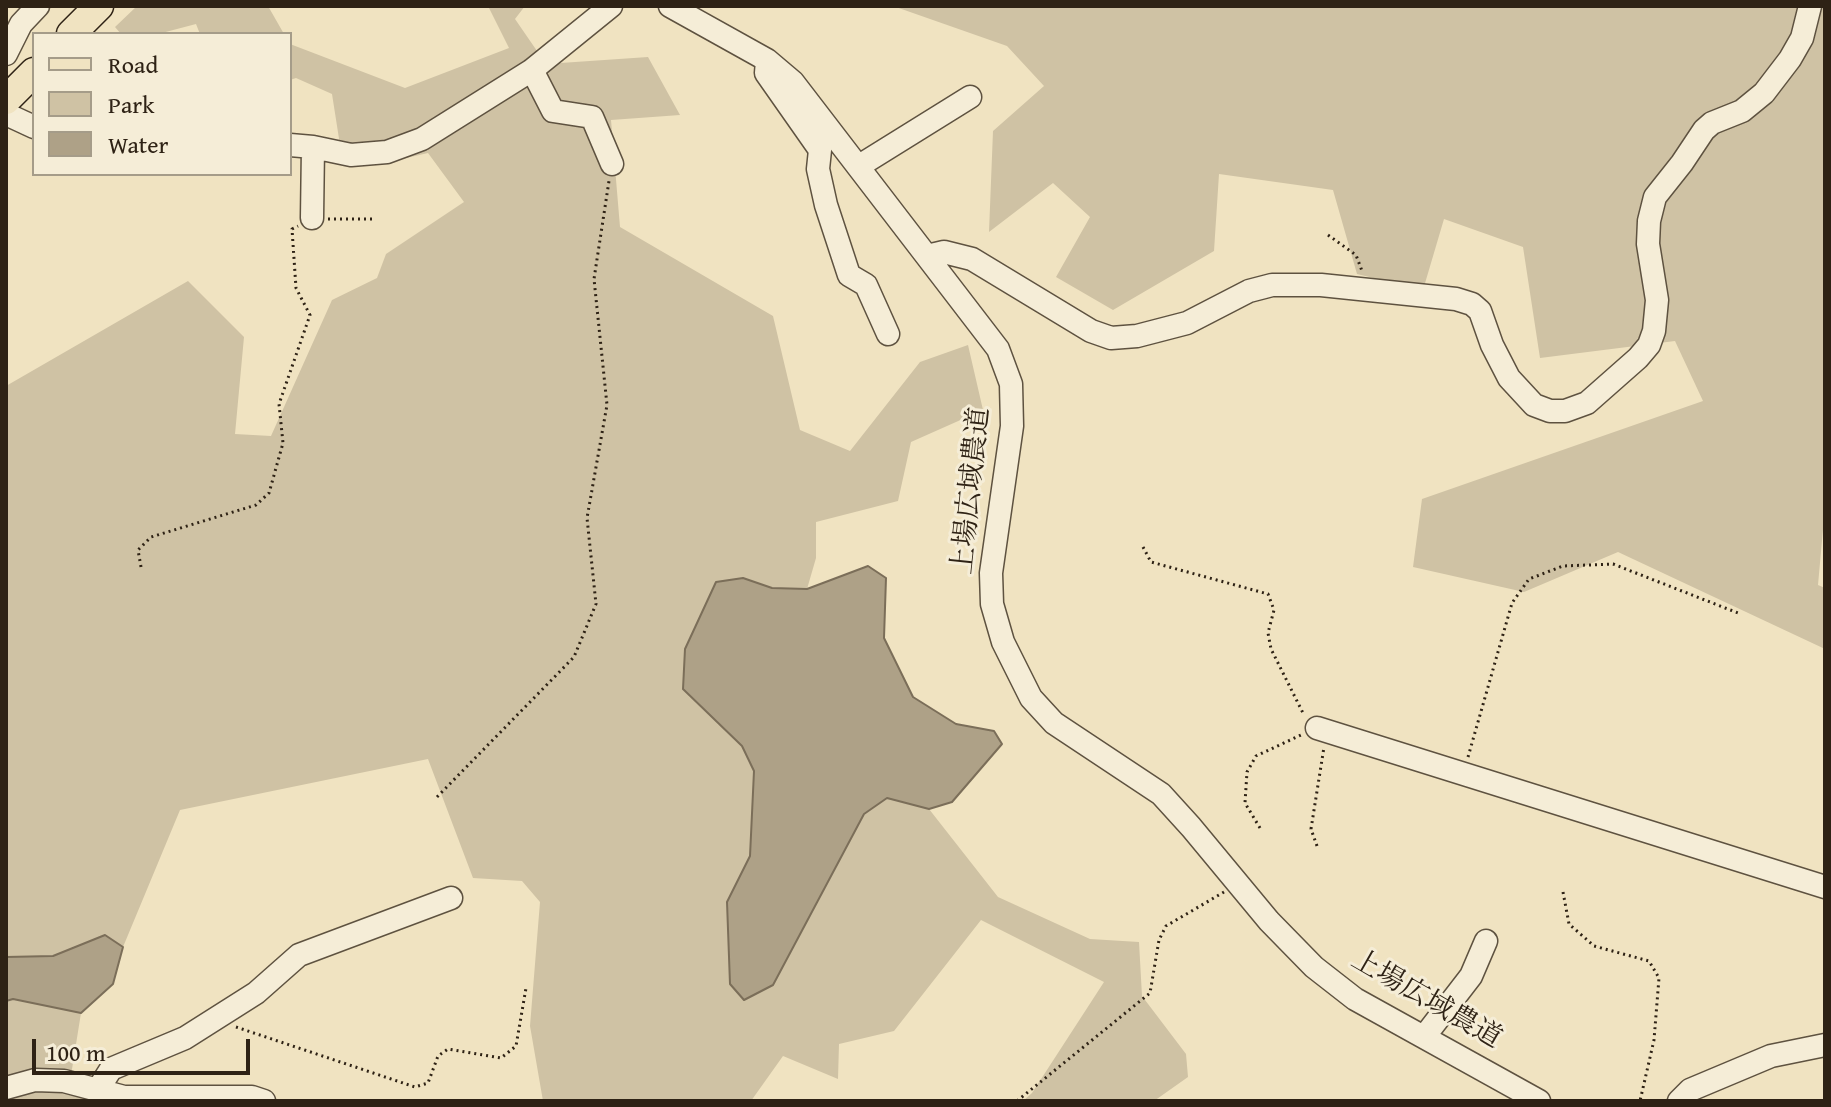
<!DOCTYPE html>
<html>
<head>
<meta charset="utf-8">
<style>
  body { margin:0 }
  #map { position:relative; width:1831px; height:1107px; overflow:hidden; background:#f0e3c1; font-family:"Gentium Book Plus",serif }
  canvas { display:block }
  .frame { position:absolute; inset:0; border:8px solid #2e2215; pointer-events:none }
  .legend { position:absolute; left:32px; top:32px; width:260px; height:144px; box-sizing:border-box; background:#f5edd7; border:2px solid #a59c89; margin:0; padding:10px 14px; list-style:none; font-size:24px; color:#2e2215 }
  .legend li { display:flex; align-items:center; gap:16px; height:40px }
  .legend b { width:40px; border:2px solid #a59c89 }
  .scale { position:absolute; left:32px; top:1039px; width:218px; height:36px; box-sizing:border-box; border:4px solid #2e2215; border-top:0; padding-left:10px; font-size:24px; line-height:28px; white-space:nowrap; color:#2e2215; -webkit-text-stroke:6px #f5edd7; paint-order:stroke }
</style>
</head>
<body>
<div id="map">
<canvas width="1831" height="1107"></canvas>
<div class="frame"></div>
<ul class="legend">
<li><b style="height:10px;background:#f0e3c1"></b>Road</li>
<li><b style="height:22px;background:#cfc2a4"></b>Park</li>
<li><b style="height:22px;background:#aea187"></b>Water</li>
</ul>
<div class="scale">100 m</div>
</div>
<script>
const ctx = document.querySelector('canvas').getContext('2d');
ctx.lineJoin = 'round';
function fill(path, color) { ctx.fillStyle = color; ctx.fill(path, 'evenodd'); }
const poly = rows => new Path2D(rows.map(r => 'M' + r).join(''));
function strokePath(path, color, width, dash) { ctx.strokeStyle = color; ctx.lineWidth = width; ctx.lineCap = dash ? 'butt' : 'round'; ctx.setLineDash(dash || []); ctx.stroke(path); }
function write(font, color, halo, rows, align = 'center') {
  ctx.font = font + ' "Gentium Book Plus","Noto Serif JP",serif'; ctx.lineWidth = 6; ctx.setLineDash([]); ctx.textBaseline = 'middle'; ctx.strokeStyle = halo; ctx.fillStyle = color; for (const [text, x, y, turn = 0] of rows) {
    ctx.save(); ctx.translate(x, y); ctx.rotate((+turn || 0) * Math.PI / 180); ctx.textAlign = isNaN(turn) ? turn : align; if (halo) ctx.strokeText(text, 0, 0); ctx.fillText(text, 0, 0); ctx.restore();
  }
}
const green = poly([
  [137,6,268,6,284,34,200,34,196,24,158,34,121,34,115,27],
  [488,6,525,6,515,19,546,64,648,57,680,115,611,120,620,227,773,316,800,430,850,451,920,362,968,345,983,410,911,442,898,501,816,522,816,558,807,589,772,588,743,578,683,689,742,746,754,771,750,856,727,902,773,985,864,814,887,798,929,809,998,897,1090,939,1139,942,1142,996,1186,1054,1188,1077,1154,1101,1023,1101,1032,1093,1104,982,981,920,894,1031,839,1044,838,1079,783,1056,751,1101,543,1101,530,1026,540,902,522,881,473,878,428,759,180,810,123,947,105,935,53,956,6,957,6,386,188,281,244,337,235,434,271,436,332,300,377,278,386,254,464,202,428,153,393,161,340,145,332,94,296,78,290,80,290,44,405,88,509,48],
  [893,6,1825,6,1825,507,1818,585,1825,588,1825,649,1618,552,1524,592,1413,567,1422,499,1703,401,1675,341,1540,358,1523,247,1444,219,1423,290,1357,274,1333,190,1219,174,1214,251,1113,310,1056,277,1090,217,1053,183,989,232,993,131,1044,86,1007,46],
  [13,999,81,1013,68,1094,100,1101,6,1101,6,1001]
]);
const water = poly([
  [868,566,886,578,884,638,913,697,956,724,994,731,1002,744,952,802,929,809,887,798,864,814,773,985,744,1000,730,984,727,902,750,856,754,771,742,746,683,689,685,649,716,582,743,578,772,588,807,589,868,566],
  [105,935,123,947,113,984,81,1013,13,999,6,1001,6,957,53,956,105,935]
]);
const path = poly([
  [328,219,372,219],
  [1328,235,1356,255,1362,271],
  [1143,547,1151,562,1268,594,1274,610,1268,633,1271,649,1304,715],
  [141,567,138,550,151,537,256,505,269,493,283,443,279,404,310,315,296,288,292,229,298,226],
  [1468,757,1512,603,1529,579,1563,566,1613,564,1738,613],
  [437,797,574,657,596,604,587,518,607,405,594,279,609,181],
  [1260,828,1245,803,1247,772,1256,756,1301,735],
  [1317,846,1311,829,1324,747],
  [1563,892,1569,924,1594,946,1649,961,1659,978,1654,1040,1640,1101],
  [236,1027,415,1087,428,1083,438,1056,448,1049,501,1058,516,1046,526,988],
  [1017,1101,1150,993,1159,940,1166,926,1224,892]
]);
const minor = poly([
  [670,6,767,60,793,82,998,349,1011,384,1012,426,991,573,992,604,1003,642,1031,698,1054,723,1161,794,1191,827,1269,921,1314,967,1355,999,1539,1101],
  [6,54,21,24,38,6],
  [767,61,766,73,820,150,818,169,826,205,849,275,866,285,888,334],
  [532,70,553,111,592,117,612,164],
  [6,114,34,127],
  [290,145,313,147,351,155,387,152,422,139,532,70,611,6],
  [859,166,970,97],
  [312,218,313,147],
  [927,256,944,252,972,259,1091,331,1111,338,1137,336,1187,323,1249,291,1272,285,1321,285,1456,299,1472,304,1480,311,1492,345,1509,378,1534,405,1550,411,1565,411,1587,403,1638,358,1649,345,1654,331,1657,300,1648,244,1649,221,1655,197,1682,163,1704,130,1712,123,1742,111,1764,93,1790,59,1802,38,1810,6],
  [1317,728,1825,887],
  [1424,1037,1471,976,1486,941],
  [6,1088,35,1080,64,1081,124,1097,252,1097,264,1101],
  [97,1091,111,1069,185,1038,256,993,299,955,451,898],
  [1679,1101,1690,1090,1771,1056,1825,1045]
]);
const major = poly([
  [71,34,99,6],
  [6,100,34,72]
]);
const streetNames = [
  ["上場広域農道",972,491,-84],
  ["上場広域農道",1426,1000,30]
];
fill(green, '#cfc2a4');
fill(water, '#aea187');
strokePath(water, '#7b6e59', 2);
strokePath(minor, '#5e5240', 25);
strokePath(major, '#2e2215', 31);
strokePath(path, '#2e2215', 3, [2, 4]);
strokePath(minor, '#f5edd7', 22);
strokePath(major, '#f0e3c1', 28);
write('28px', '#2e2215', '#f5edd7', streetNames);
</script>
</body>
</html>
